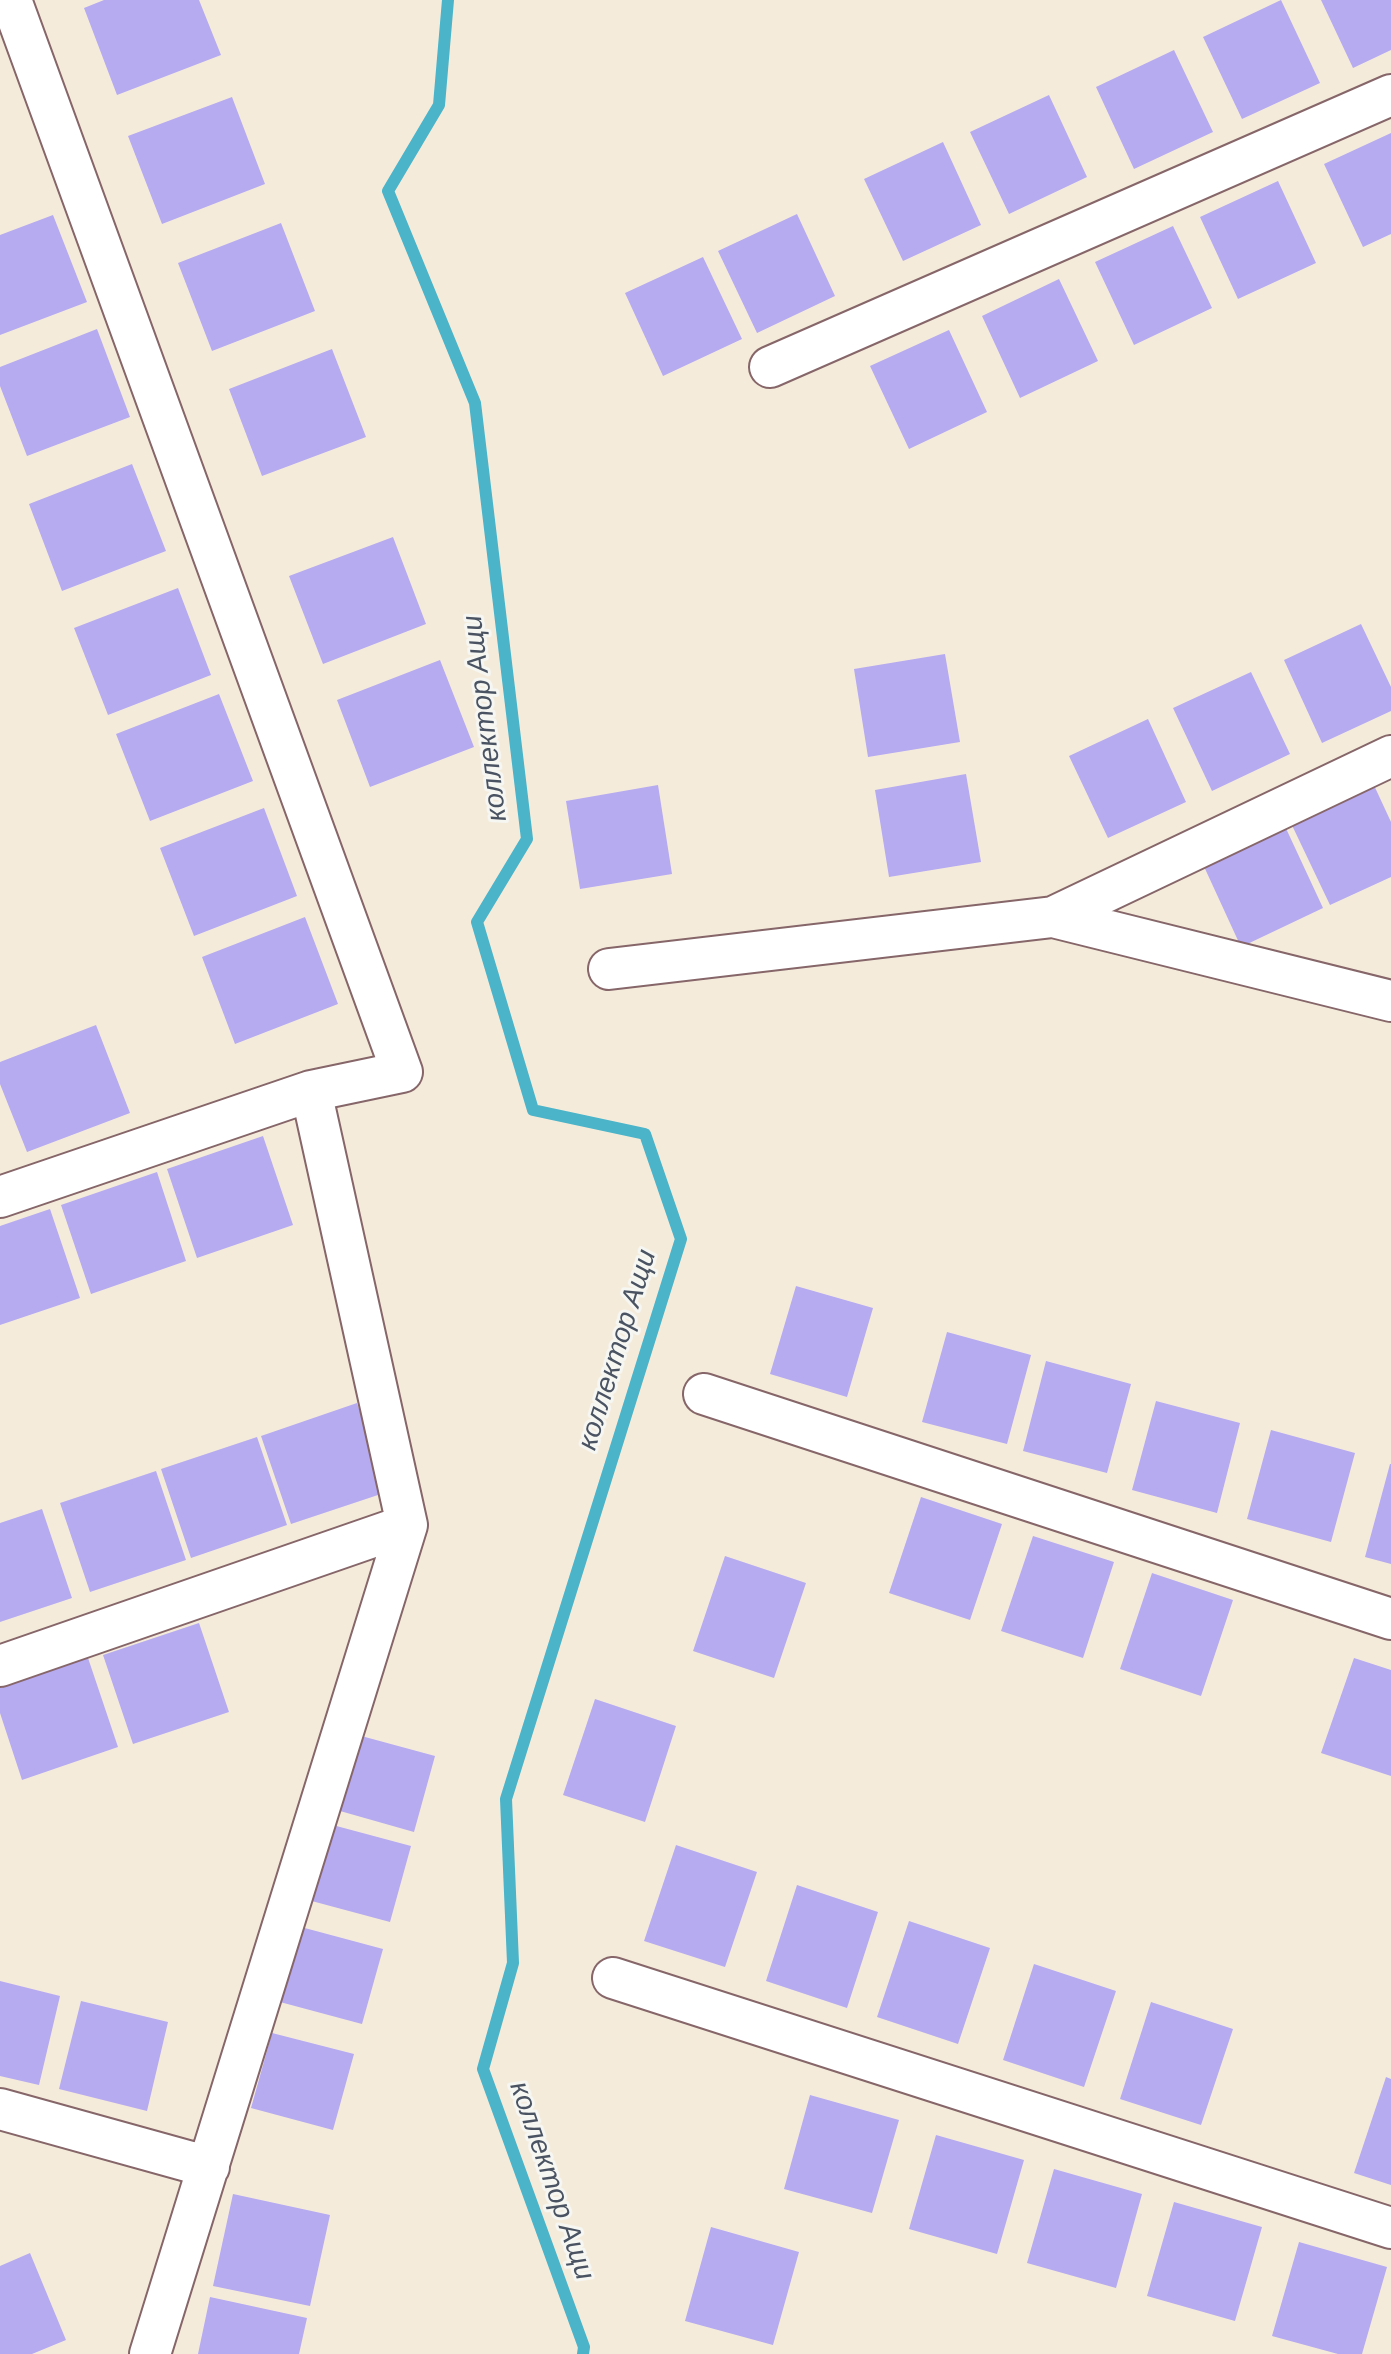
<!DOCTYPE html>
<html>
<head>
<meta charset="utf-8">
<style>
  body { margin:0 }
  canvas { display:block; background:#f4ebdb }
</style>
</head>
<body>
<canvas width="1391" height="2354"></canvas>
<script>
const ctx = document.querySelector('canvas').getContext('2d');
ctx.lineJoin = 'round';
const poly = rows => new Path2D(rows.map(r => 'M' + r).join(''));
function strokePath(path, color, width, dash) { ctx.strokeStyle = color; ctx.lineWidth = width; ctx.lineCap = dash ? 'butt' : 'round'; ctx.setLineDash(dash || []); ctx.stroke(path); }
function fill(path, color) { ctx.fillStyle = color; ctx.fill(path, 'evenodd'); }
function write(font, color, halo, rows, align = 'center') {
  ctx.font = font + ' "Gochi Hand",sans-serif'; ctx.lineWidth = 6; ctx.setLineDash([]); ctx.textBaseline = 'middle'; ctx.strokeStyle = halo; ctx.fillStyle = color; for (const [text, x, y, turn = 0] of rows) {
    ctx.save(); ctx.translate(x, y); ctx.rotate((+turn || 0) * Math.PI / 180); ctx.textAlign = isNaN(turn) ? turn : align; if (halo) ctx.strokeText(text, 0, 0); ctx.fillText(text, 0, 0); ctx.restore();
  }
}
const stream = poly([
  [448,0,439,105,388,191,475,403,527,839,477,922,533,1110,645,1134,681,1239,506,1799,513,1963,483,2069,584,2347,583,2354]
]);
const building = poly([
  [104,0,199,0,221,55,117,95,84,8],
  [1281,0,1320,83,1242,119,1203,37],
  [1321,0,1391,0,1391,50,1353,68],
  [1174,50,1213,132,1134,169,1096,87],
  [1049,95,1087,177,1009,214,970,132],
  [232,97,265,184,162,224,128,136],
  [1391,133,1391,234,1363,247,1324,164],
  [943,142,981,225,903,261,864,179],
  [1278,181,1316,263,1238,299,1200,217],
  [797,214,835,296,757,333,718,251],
  [53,215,87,302,0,335,0,235],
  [281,223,315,311,212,351,178,263],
  [1173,226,1212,308,1134,345,1095,262],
  [703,257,742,339,663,376,625,293],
  [1059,279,1098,361,1020,398,982,316],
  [97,329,130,417,27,456,0,386,0,367],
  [949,330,987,412,909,449,870,366],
  [332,349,366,437,262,476,229,389],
  [132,464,166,551,62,591,29,504],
  [393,537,426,624,323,664,289,576],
  [178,588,211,675,108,715,74,628],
  [1361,624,1391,687,1391,711,1322,743,1284,660],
  [945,654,960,742,868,757,854,669],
  [440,660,474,747,370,787,337,700],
  [1251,672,1290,754,1212,791,1173,708],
  [219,694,253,781,150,821,116,734],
  [1148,719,1186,802,1108,838,1069,756],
  [966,774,981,862,889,877,875,790],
  [1372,781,1391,822,1391,877,1330,905,1289,819],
  [658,785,672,874,580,889,566,801],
  [264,808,297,896,194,936,160,848],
  [1283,822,1323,908,1241,947,1201,860],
  [305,917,338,1004,235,1044,202,957],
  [96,1025,130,1113,27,1152,0,1084,0,1062],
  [263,1136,293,1225,197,1258,167,1169],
  [157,1172,186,1261,91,1294,61,1205],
  [50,1209,80,1298,0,1325,0,1226],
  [796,1286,873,1308,847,1397,770,1374],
  [947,1332,1031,1355,1007,1444,922,1422],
  [1046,1361,1131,1384,1107,1473,1023,1451],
  [1156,1401,1240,1423,1217,1513,1132,1490],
  [357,1403,387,1492,291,1524,261,1436],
  [1271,1430,1355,1453,1331,1542,1247,1519],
  [257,1437,287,1525,191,1558,161,1469],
  [1390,1464,1391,1464,1391,1564,1365,1557],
  [156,1471,186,1560,90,1592,60,1503],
  [921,1497,1002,1524,970,1620,889,1593],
  [42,1509,72,1598,0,1622,0,1523],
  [1033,1536,1114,1562,1083,1658,1001,1631],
  [725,1556,806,1583,774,1678,693,1651],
  [1152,1573,1233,1600,1201,1696,1120,1669],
  [199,1623,229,1712,133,1744,103,1655],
  [88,1658,118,1747,22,1780,0,1713,0,1688],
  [1354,1658,1391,1670,1391,1776,1321,1753],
  [595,1699,676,1726,645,1822,563,1795],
  [354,1734,435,1756,414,1832,333,1809],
  [329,1824,411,1846,390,1922,308,1900],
  [676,1845,757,1872,725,1967,644,1941],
  [797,1885,878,1912,847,2008,766,1981],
  [909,1921,990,1948,958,2044,877,2017],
  [301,1927,383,1949,362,2024,280,2002],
  [1034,1964,1116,1991,1084,2087,1003,2060],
  [0,1981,60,1996,39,2085,0,2076],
  [81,2001,168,2022,147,2111,59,2089],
  [1151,2002,1233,2029,1201,2125,1120,2099],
  [272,2033,354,2054,333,2130,251,2108],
  [1386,2077,1391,2079,1391,2185,1354,2173],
  [810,2095,899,2120,872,2213,784,2189],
  [936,2135,1024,2160,997,2254,909,2229],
  [1054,2169,1142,2194,1116,2288,1027,2263],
  [233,2194,330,2215,310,2306,213,2286],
  [1174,2202,1262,2227,1235,2321,1147,2296],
  [711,2227,799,2252,773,2345,685,2321],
  [1299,2242,1387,2267,1362,2354,1338,2354,1272,2336],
  [30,2253,66,2340,32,2354,0,2354,0,2266],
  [210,2297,307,2318,299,2354,198,2354]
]);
const minor = poly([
  [770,367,1391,95],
  [1053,917,1391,756],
  [609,969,1053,917,1391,1001],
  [0,1197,311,1091,402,1072,11,0],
  [704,1394,1391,1619],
  [0,1666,407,1525],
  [613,1978,1391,2228],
  [0,2109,209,2167],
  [150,2354,407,1525,311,1091]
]);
const waterNames = [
  ["коллектор Ащи",489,718,-97],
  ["коллектор Ащи",621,1351,-73],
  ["коллектор Ащи",548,2182,71]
];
strokePath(stream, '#4bb4c9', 12);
fill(building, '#b6aaf1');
strokePath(minor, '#866669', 44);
strokePath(minor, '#fff', 40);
write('italic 28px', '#4a5362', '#f6f6f2', waterNames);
</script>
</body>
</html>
